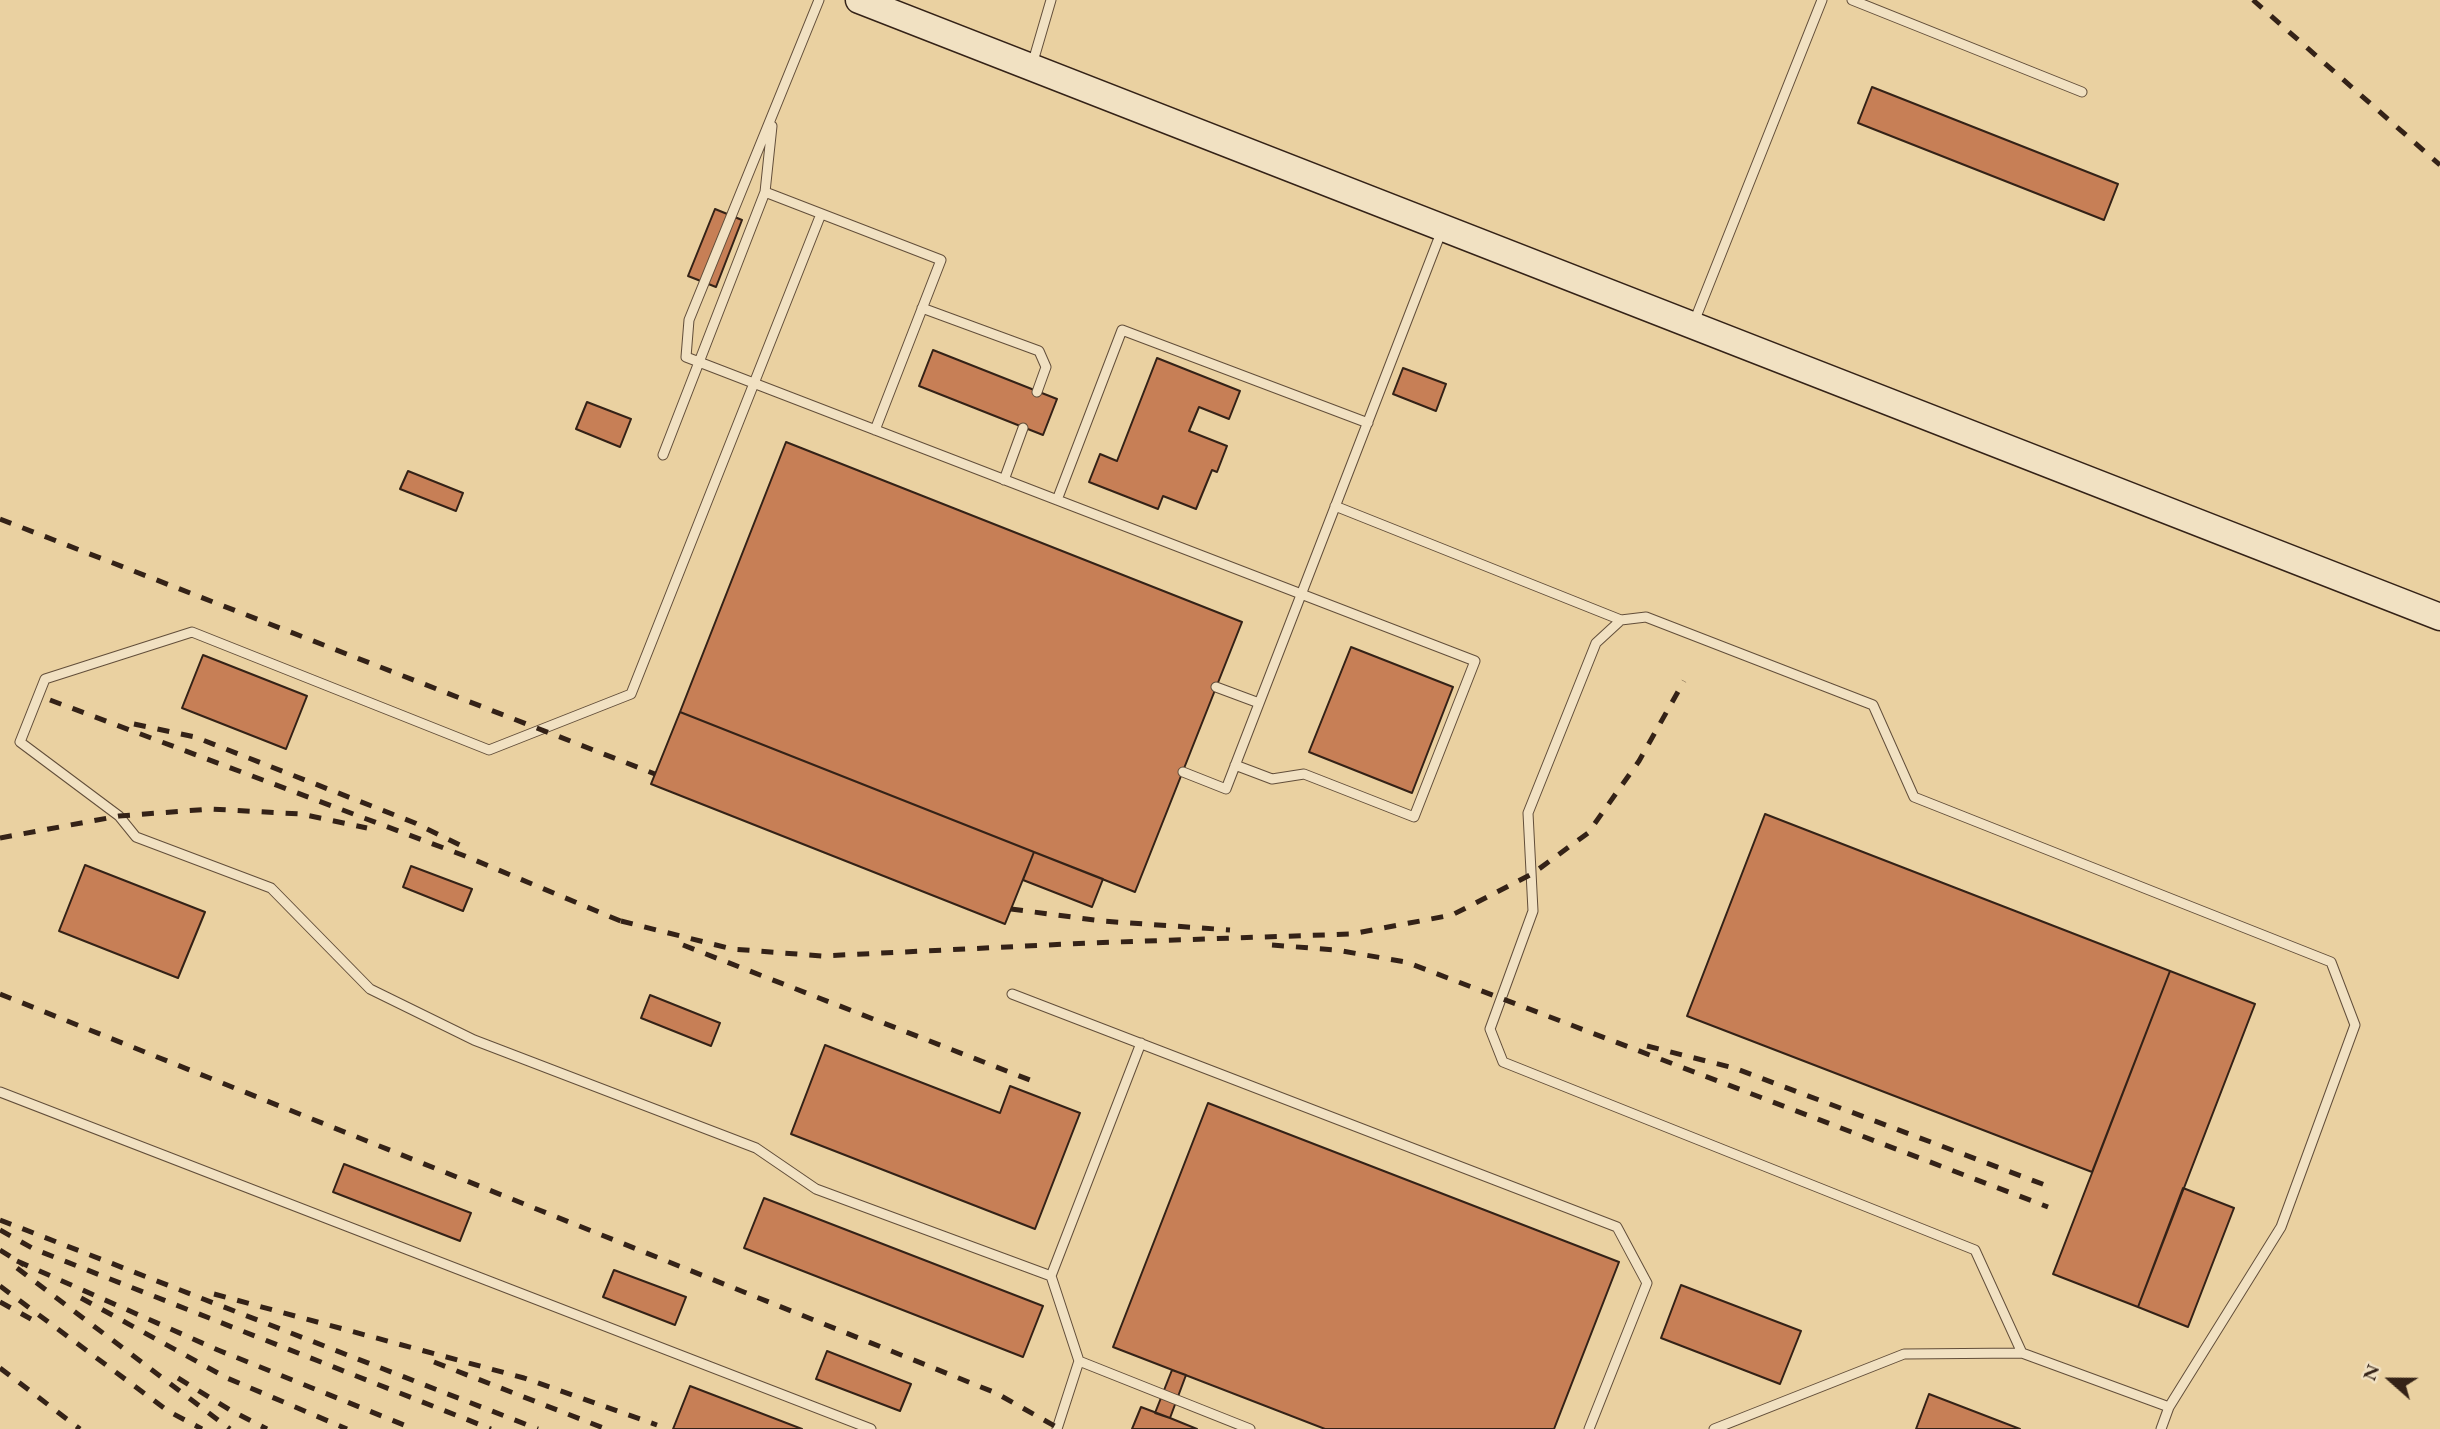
<!DOCTYPE html>
<html>
<head>
<meta charset="utf-8">
<style>
  body { margin:0 }
  #map { position:relative; width:2440px; height:1429px; overflow:hidden; background:#ead1a1; font-family:"EB Garamond",serif }
  canvas { display:block }
  .north { position:absolute; left:2356px; top:1345px; width:70px; height:70px; -webkit-text-stroke:5px #f1e1c2; paint-order:stroke; rotate:291deg; font-size:19px; font-weight:700; line-height:28px; text-align:center; color:#342217 }
  .north::after { content:''; display:block; margin:auto; width:24px; height:32px; background:#342217; clip-path:polygon(50% 0,100% 100%,50% 72%,0 100%) }
</style>
</head>
<body>
<div id="map">
<canvas width="2440" height="1429"></canvas>
<div class="north">N</div>
</div>
<script>
const ctx = document.querySelector('canvas').getContext('2d');
ctx.lineJoin = 'round';
function fill(path, color) { ctx.fillStyle = color; ctx.fill(path, 'evenodd'); }
const poly = rows => new Path2D(rows.map(r => 'M' + r).join(''));
function strokePath(path, color, width, dash) { ctx.strokeStyle = color; ctx.lineWidth = width; ctx.lineCap = dash ? 'butt' : 'round'; ctx.setLineDash(dash || []); ctx.stroke(path); }
const building = poly([
  [1872,87,2118,184,2104,220,1858,123,1872,87],
  [715,209,742,220,716,287,688,276,715,209],
  [933,350,1057,399,1043,435,919,386,933,350],
  [1157,358,1240,391,1229,419,1199,407,1189,431,1227,446,1217,472,1212,470,1196,509,1163,496,1158,509,1089,482,1100,454,1117,461,1157,358],
  [1403,368,1446,384,1436,411,1393,394,1403,368],
  [587,402,631,419,620,447,576,429,587,402],
  [786,442,1242,622,1135,892,680,712,786,442],
  [408,471,463,493,456,511,400,489,408,471],
  [1351,647,1453,687,1412,793,1309,752,1351,647],
  [203,655,307,696,286,749,182,708,203,655],
  [680,712,1034,852,1005,924,651,784,680,712],
  [1765,814,2170,971,2092,1172,1687,1016,1765,814],
  [1034,852,1103,879,1092,907,1023,880,1034,852],
  [85,865,205,912,178,978,59,931,85,865],
  [411,866,472,889,463,911,403,887,411,866],
  [2170,971,2255,1004,2138,1307,2053,1274,2170,971],
  [650,995,720,1023,711,1046,641,1018,650,995],
  [825,1045,1000,1113,1010,1086,1080,1113,1035,1229,791,1134,825,1045],
  [1208,1103,1619,1262,1554,1429,1325,1429,1113,1347,1208,1103],
  [344,1164,471,1213,460,1241,333,1192,344,1164],
  [2183,1188,2234,1208,2188,1327,2138,1307,2183,1188],
  [764,1198,1043,1306,1023,1357,744,1248,764,1198],
  [614,1270,686,1297,675,1325,603,1297,614,1270],
  [1681,1285,1801,1331,1780,1384,1661,1338,1681,1285],
  [827,1351,911,1384,900,1411,816,1379,827,1351],
  [1172,1370,1186,1375,1170,1418,1155,1413,1172,1370],
  [690,1386,802,1429,673,1429,690,1386],
  [1929,1394,2020,1429,1916,1429,1929,1394],
  [1141,1407,1170,1418,1197,1429,1132,1429,1141,1407]
]);
const lane = poly([
  [819,0,689,320,686,357,1475,661,1414,817,1304,774,1272,779,1235,765],
  [1852,0,2082,92],
  [1032,65,1051,0],
  [765,192,941,260,875,430],
  [821,214,631,694,489,750,192,632,45,679,20,742,119,816,136,837,271,888,370,989,474,1040,756,1148,816,1189,1051,1276],
  [922,308,1039,351,1046,367,1037,392],
  [1694,322,1822,0],
  [663,455,765,192,772,126],
  [1004,480,1023,428],
  [1057,500,1122,330,1368,423],
  [1335,506,1621,620,1646,617,1873,705,1914,797,2331,962,2355,1025,2281,1227,2169,1407,2161,1429],
  [1621,620,1596,643,1528,813,1533,911,1490,1029,1503,1062,1975,1250,2022,1353,2169,1407],
  [1216,687,1259,703],
  [1183,772,1226,789,1442,230],
  [1012,994,1617,1227,1647,1283,1589,1429],
  [1141,1043,1051,1276,1079,1361,1250,1429],
  [0,1092,871,1429],
  [1057,1429,1079,1361],
  [1714,1429,1904,1354,2022,1353]
]);
const secondary = poly([
  [859,0,2440,617]
]);
const rail = poly([
  [2253,0,2440,165],
  [0,519,655,774],
  [50,700,465,856,630,925],
  [134,724,195,737,415,823,464,847],
  [0,838,119,816,210,809,301,814,367,828],
  [1011,909,1102,921,1230,930],
  [621,921,732,949,822,956,1088,943,1351,934,1452,915,1532,874,1588,833,1639,761,1684,681],
  [683,945,1035,1082],
  [1272,945,1336,950,1406,962,2048,1207],
  [0,994,996,1393,1060,1429],
  [1647,1046,1734,1068,2053,1188],
  [0,1220,538,1429],
  [0,1230,34,1249,491,1429],
  [0,1250,24,1265],
  [17,1261,218,1350,414,1429],
  [17,1268,230,1429],
  [0,1286,168,1411,202,1429],
  [214,1294,524,1378,657,1425],
  [81,1298,227,1378,347,1429],
  [0,1302,31,1319],
  [434,1362,606,1429],
  [0,1368,80,1429],
  [178,1378,230,1410,267,1429]
]);
fill(building, '#c77f56');
strokePath(building, '#342217', 2);
strokePath(lane, '#624e3a', 11);
strokePath(secondary, '#342217', 29);
strokePath(lane, '#f1e1c2', 9);
strokePath(secondary, '#f1e1c2', 26);
strokePath(rail, '#342217', 5, [12, 12]);
</script>
</body>
</html>
